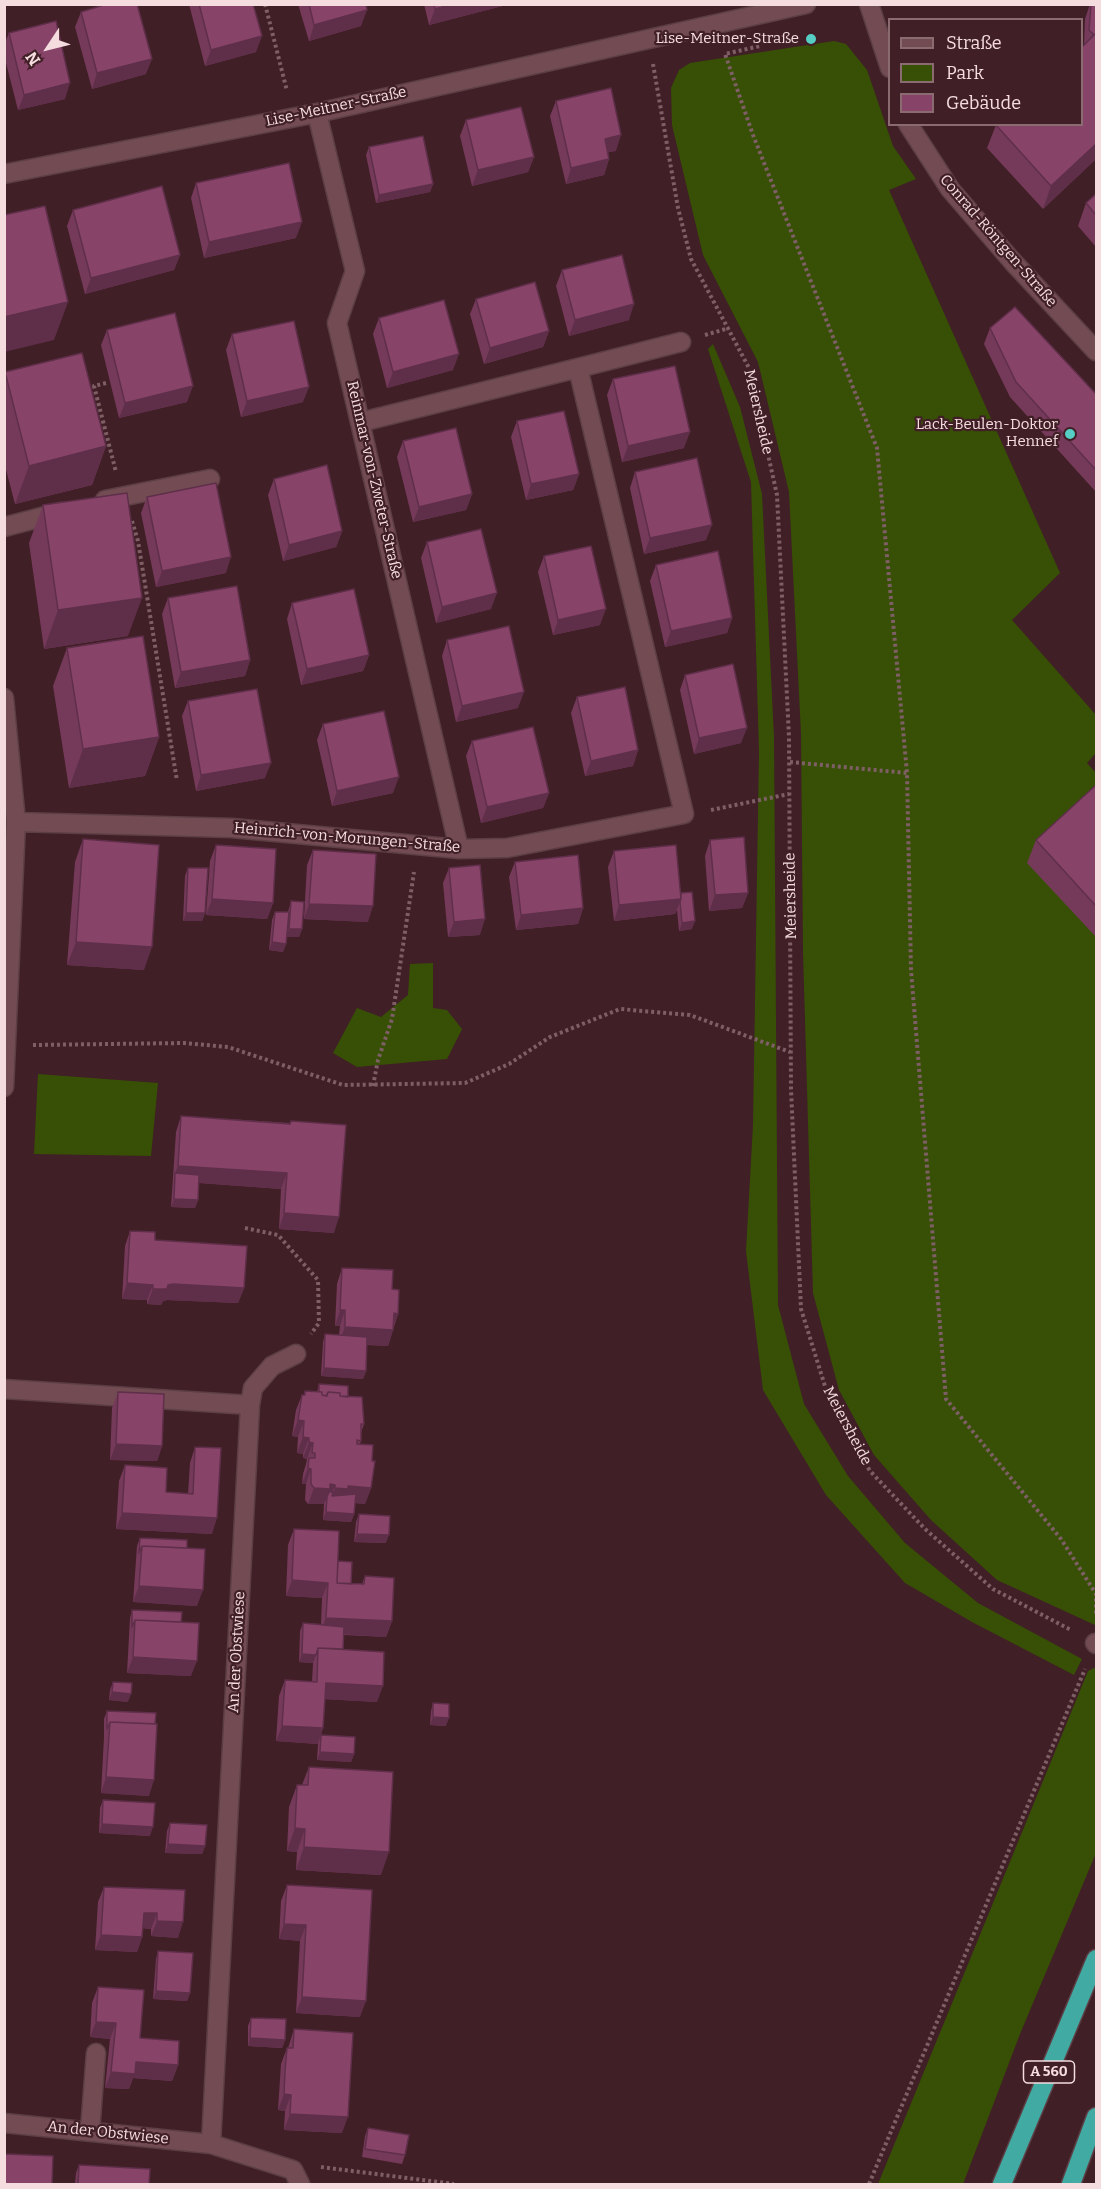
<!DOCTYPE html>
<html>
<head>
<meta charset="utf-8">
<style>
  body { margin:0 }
  #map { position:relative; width:1101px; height:2189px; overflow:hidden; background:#411f26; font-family:Bitter,serif }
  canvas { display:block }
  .frame { position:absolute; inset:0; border:6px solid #f4dcdf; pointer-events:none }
  .legend { position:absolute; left:888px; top:18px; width:195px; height:108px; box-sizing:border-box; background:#411f26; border:2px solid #896b70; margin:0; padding:8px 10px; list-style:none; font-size:18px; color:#f4dcdf }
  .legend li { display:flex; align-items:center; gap:12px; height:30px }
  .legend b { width:30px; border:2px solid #896b70 }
  .north { position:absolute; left:18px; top:18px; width:60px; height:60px; -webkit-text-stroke:4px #411f26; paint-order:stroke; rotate:235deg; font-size:16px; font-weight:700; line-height:24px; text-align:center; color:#f4dcdf }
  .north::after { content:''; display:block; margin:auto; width:21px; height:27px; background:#f4dcdf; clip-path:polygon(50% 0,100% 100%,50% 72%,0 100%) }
</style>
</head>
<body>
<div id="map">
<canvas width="1101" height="2189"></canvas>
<div class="frame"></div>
<ul class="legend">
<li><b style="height:8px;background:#734c53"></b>Straße</li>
<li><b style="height:16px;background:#375005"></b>Park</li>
<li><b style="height:16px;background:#884369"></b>Gebäude</li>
</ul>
<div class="north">N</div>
</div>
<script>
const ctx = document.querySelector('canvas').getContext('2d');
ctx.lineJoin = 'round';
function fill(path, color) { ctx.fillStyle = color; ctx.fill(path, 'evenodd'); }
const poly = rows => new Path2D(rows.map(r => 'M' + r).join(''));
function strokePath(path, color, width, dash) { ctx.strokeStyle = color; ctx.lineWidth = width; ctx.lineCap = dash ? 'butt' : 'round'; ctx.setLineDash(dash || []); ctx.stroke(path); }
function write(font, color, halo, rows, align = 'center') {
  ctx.font = font + ' Bitter,serif'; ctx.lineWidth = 4.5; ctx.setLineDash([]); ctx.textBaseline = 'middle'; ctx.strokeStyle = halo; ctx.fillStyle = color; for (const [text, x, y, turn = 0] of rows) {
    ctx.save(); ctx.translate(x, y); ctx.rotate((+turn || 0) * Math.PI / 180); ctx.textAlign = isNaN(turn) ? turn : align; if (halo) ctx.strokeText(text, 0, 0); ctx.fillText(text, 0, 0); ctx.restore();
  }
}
const green = poly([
  [834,41,846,44,867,70,893,146,916,179,889,190,1060,573,1012,620,1096,715,1096,753,1087,763,1096,773,1095,1625,997,1580,931,1520,874,1455,839,1390,813,1293,803,952,801,734,789,492,758,362,703,255,672,125,671,88,679,70,690,63],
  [713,344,740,407,762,494,774,737,778,1305,804,1404,848,1476,905,1543,978,1603,1082,1659,1074,1675,972,1622,905,1583,826,1495,763,1390,746,1251,753,1125,759,751,751,482,708,349],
  [433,963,433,1008,447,1010,462,1029,447,1059,357,1067,333,1053,357,1008,381,1017,408,995,410,964],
  [38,1074,158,1083,151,1156,34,1154],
  [1096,1667,1096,1853,1020,2034,963,2184,878,2184,1088,1671]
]);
const path = poly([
  [265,4,287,91],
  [759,41,760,46,725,54,753,135,877,448,907,773,911,970,946,1399,1061,1539,1096,1594,1096,1616],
  [653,64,678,208,691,259,749,368,777,495,789,737,791,1089,801,1309,829,1399,870,1471,925,1529,993,1589,1071,1630],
  [705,335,729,328],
  [106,383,94,386,116,472],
  [132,521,138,541,177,781],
  [790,762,907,773],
  [711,810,789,794],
  [33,1045,184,1043,228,1047,343,1085,465,1083,509,1064,550,1037,620,1009,690,1015,790,1052],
  [373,1086,378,1060,392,1019,414,872],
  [245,1228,278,1235,318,1280,319,1323,311,1334],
  [321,2167,454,2184],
  [869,2184,1085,1669]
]);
const minor = poly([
  [869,4,890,68],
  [317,113,355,271,337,323,459,849],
  [908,124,950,189,1013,262,1096,351],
  [4,174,317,113,806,4],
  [578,368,681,342],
  [105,500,210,479],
  [4,527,61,512],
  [4,698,16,822,4,1087],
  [16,822,232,828,459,849,507,848,684,814,578,368,361,422],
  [4,1389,250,1405,211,2144],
  [250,1405,253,1388,272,1366,296,1354],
  [1095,1643,1096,1644],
  [4,2123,211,2144,293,2170,300,2184],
  [90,2131,96,2053]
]);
const highway = poly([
  [1002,2184,1096,1959],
  [1071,2184,1096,2117]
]);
const wall = poly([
  [189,4,253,4,256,52,205,66],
  [298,4,366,4,361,26,309,41],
  [424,4,510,4,429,25],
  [1090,4,1096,4,1096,159,1043,209,987,148,996,125,1084,45,1085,19],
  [81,12,146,74,92,89,75,27],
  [9,33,65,99,18,110,4,55,4,45],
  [556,101,616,151,608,152,609,159,604,175,566,184,550,116],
  [466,120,534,157,528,172,472,186,460,136],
  [369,147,433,184,430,192,376,203,366,155],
  [196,183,296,238,204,258,191,198],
  [1096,194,1096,247,1078,226,1086,203],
  [73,210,180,255,174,270,85,294,67,226],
  [562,270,629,320,569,336,556,286],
  [476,299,549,331,543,347,484,364,470,314],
  [379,318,453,370,387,388,373,334],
  [990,328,1096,394,1096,492,1010,397,984,344],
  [107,330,187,402,119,418,101,345],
  [232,334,303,402,241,417,226,350],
  [5,372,106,446,92,485,15,504,4,462,4,375],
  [613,379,684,448,622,462,607,395],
  [517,421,579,474,573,490,526,500,511,437],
  [403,441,472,494,466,510,413,522,397,457],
  [635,472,706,540,644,554,630,488],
  [274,479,342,531,336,547,283,561,268,495],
  [147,497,226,573,156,587,141,513],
  [43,505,128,636,44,649,29,543],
  [427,542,491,609,436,623,421,558],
  [544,556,600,625,553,635,538,572],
  [656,565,732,618,727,633,665,647,650,581],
  [168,598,250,660,245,676,175,688,162,614],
  [292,603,369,655,363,671,301,685,287,619],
  [447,640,518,708,456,722,442,656],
  [67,648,159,737,145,776,69,788,53,686],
  [685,675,741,743,694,754,680,690],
  [577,697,638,750,633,766,585,776,571,713],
  [188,701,265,778,196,791,182,716],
  [323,724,393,793,332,806,317,740],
  [472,741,549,793,543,808,481,823,466,756],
  [1096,785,1096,937,1027,863,1036,840],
  [83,839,144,970,67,965,75,862],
  [710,840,748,893,742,908,709,911,705,856],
  [216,845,273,903,267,919,206,915,210,861],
  [313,850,368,922,304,919,307,865],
  [614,851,681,893,692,929,679,931,677,910,675,914,614,921,608,867],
  [515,862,583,908,578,924,516,930,509,877],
  [188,868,205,913,202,921,183,921,185,876],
  [449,868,480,935,448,937,443,883],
  [291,901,302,929,299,937,286,937,286,944,283,952,269,950,272,920,275,912,288,912],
  [181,1116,290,1123,291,1121,334,1233,279,1229,281,1189,199,1183,198,1200,195,1208,171,1207,176,1132],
  [130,1231,155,1240,244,1288,238,1303,167,1300,163,1301,161,1305,147,1304,147,1300,122,1299,125,1246],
  [342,1268,392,1289,398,1314,388,1346,367,1345,366,1371,363,1379,321,1376,323,1342,325,1334,339,1335,340,1326,335,1326,337,1284],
  [319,1384,348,1397,364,1424,361,1433,361,1441,360,1444,371,1488,365,1504,355,1503,354,1514,351,1522,323,1520,324,1504,308,1504,305,1500,306,1484,302,1484,303,1474,306,1464,307,1459,303,1458,303,1454,297,1453,298,1437,292,1436,296,1410,302,1395,304,1395,305,1391,317,1392],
  [118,1392,162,1446,157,1461,110,1460,112,1408],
  [195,1447,212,1534,116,1529,119,1481,125,1465,166,1492,188,1494,190,1463],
  [359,1514,386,1543,354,1542,356,1522],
  [294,1529,338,1561,351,1584,362,1584,365,1576,392,1621,386,1637,344,1635,343,1649,377,1702,325,1699,323,1728,321,1735,354,1754,351,1762,317,1760,318,1744,276,1741,279,1696,285,1680,312,1682,313,1663,299,1662,300,1631,303,1623,321,1624,322,1598,286,1596,288,1545],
  [140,1538,187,1548,197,1606,133,1602,137,1546],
  [132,1610,181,1622,191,1676,127,1673,130,1618],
  [113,1682,128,1702,109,1700,110,1690],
  [433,1703,446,1726,430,1725,431,1711],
  [107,1711,149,1796,101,1793,104,1737,104,1719],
  [309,1767,381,1875,296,1870,297,1852,287,1851,289,1807,297,1785,302,1785],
  [103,1800,150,1836,99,1833,100,1808],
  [170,1823,205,1846,202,1854,165,1853,167,1831],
  [287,1885,360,2017,296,2013,300,1941,279,1939,281,1901],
  [104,1887,185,1890,178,1938,151,1936,151,1929,143,1928,142,1937,137,1952,95,1950,98,1902],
  [158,1951,190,1993,187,2001,153,1999,156,1959],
  [98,1987,140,2038,178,2065,172,2081,133,2078,129,2089,105,2088,110,2039,90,2037,92,2003],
  [251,2018,285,2040,282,2048,248,2046,248,2026],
  [294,2029,342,2133,284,2130,285,2111,278,2110,281,2064,287,2048,288,2048,289,2045],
  [368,2128,405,2155,402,2164,362,2157,365,2136],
  [79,2165,149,2184,75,2184,76,2173]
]);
const shadedWall = poly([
  [453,4,510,4,429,25,435,9],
  [367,10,361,26,309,41,314,25],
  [262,36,256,52,205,66,211,50],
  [152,59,146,74,92,89,97,73],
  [70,83,65,99,18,110,24,95],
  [621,135,616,151,599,154,605,139],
  [1096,144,1096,159,1043,209,1051,186],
  [534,157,528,172,472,186,478,170],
  [609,159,604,175,566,184,571,168],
  [433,184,430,192,376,203,379,195],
  [302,222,296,238,204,258,209,242],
  [180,255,174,270,85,294,91,278],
  [68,302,54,340,4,352,4,317],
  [634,304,629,320,569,336,575,320],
  [549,331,543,347,484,364,490,348],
  [459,354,453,370,387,388,393,372],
  [193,386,187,402,119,418,125,403],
  [309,387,303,402,241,417,247,401],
  [690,432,684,448,622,462,628,446],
  [106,446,92,485,15,504,29,466],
  [579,474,573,490,526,500,531,484],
  [472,494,466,510,413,522,419,507],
  [712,525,706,540,644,554,650,538],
  [342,531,336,547,283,561,289,545],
  [231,557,226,573,156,587,162,571],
  [497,593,491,609,436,623,442,607],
  [142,598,128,636,44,649,58,610],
  [606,609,600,625,553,635,558,620],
  [732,618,727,633,665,647,671,631],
  [369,655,363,671,301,685,307,669],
  [250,660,245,676,175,688,181,672],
  [524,692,518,708,456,722,462,706],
  [747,728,741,743,694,754,699,738],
  [159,737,145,776,69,788,83,749],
  [638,750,633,766,585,776,591,761],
  [271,763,265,778,196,791,201,775],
  [399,777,393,793,332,806,337,791],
  [549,793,543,808,481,823,487,807],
  [748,893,742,908,709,911,715,895],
  [212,899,273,903,267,919,206,915],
  [681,899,675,914,614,921,619,905],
  [309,904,373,906,368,922,304,919],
  [583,908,578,924,516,930,521,915],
  [186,913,205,913,202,921,183,921],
  [485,919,480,935,448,937,454,922],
  [695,921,692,929,679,931,682,923],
  [289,929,302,929,299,937,286,937],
  [76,942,152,947,144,970,67,965],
  [272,942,286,944,283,952,269,950],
  [178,1166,287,1173,281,1189,175,1181,175,1173],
  [174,1199,198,1200,195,1208,171,1207],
  [284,1213,339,1217,334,1233,279,1229],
  [127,1283,153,1285,147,1300,122,1299],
  [173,1284,244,1288,238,1303,167,1300,163,1301,161,1305,147,1304,153,1289],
  [340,1310,345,1310,340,1326,335,1326],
  [394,1313,398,1314,392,1329],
  [345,1327,393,1330,388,1346,339,1343],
  [324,1368,366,1371,363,1379,321,1376],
  [298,1420,304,1421,298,1437,292,1436],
  [303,1437,309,1438,303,1454,297,1453],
  [309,1442,313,1443,307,1459,303,1458],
  [116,1444,162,1446,157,1461,110,1460],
  [308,1468,311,1469,306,1484,302,1484],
  [330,1484,335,1485,330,1500,327,1497,324,1504,308,1504,314,1488],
  [348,1486,371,1488,365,1504,343,1502,329,1504,335,1488],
  [326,1512,354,1514,351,1522,323,1520],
  [122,1513,217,1518,212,1534,116,1529],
  [357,1534,389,1535,386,1543,354,1542],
  [292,1580,328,1583,322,1598,286,1596],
  [139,1586,203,1590,197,1606,133,1602],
  [326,1618,392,1621,386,1637,320,1633],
  [302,1654,316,1655,313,1663,299,1662],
  [133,1657,197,1661,191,1676,127,1673],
  [326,1683,383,1686,377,1702,321,1699],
  [112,1692,131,1694,128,1702,109,1700],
  [433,1717,449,1718,446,1726,430,1725],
  [282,1726,323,1728,318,1744,276,1741],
  [320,1752,354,1754,351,1762,317,1760],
  [106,1777,154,1780,149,1796,101,1793],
  [102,1824,153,1827,150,1836,99,1833],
  [295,1828,305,1829,297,1852,287,1851],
  [168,1844,205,1846,202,1854,165,1853],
  [304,1847,389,1852,381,1875,296,1870],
  [144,1913,157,1913,151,1929,138,1928],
  [157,1921,183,1922,178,1938,151,1936],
  [284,1924,306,1925,300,1941,279,1939],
  [101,1935,142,1937,137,1952,95,1950],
  [156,1991,190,1993,187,2001,153,1999],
  [302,1997,366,2001,360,2017,296,2013],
  [96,2022,116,2023,110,2039,90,2037],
  [250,2038,285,2040,282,2048,248,2046],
  [136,2062,178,2065,172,2081,133,2078,129,2089,105,2088,111,2072],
  [284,2094,291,2095,285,2111,278,2110],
  [290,2114,348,2117,342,2133,284,2130]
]);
const building = poly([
  [107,4,137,4,152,59,97,73,81,12,107,4],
  [199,4,253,4,262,36,211,50,199,4],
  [309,4,366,4,367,10,314,25,309,4],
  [434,4,453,4,435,9,434,4],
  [1091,4,1096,4,1096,33,1094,35,1089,30,1091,4],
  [56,21,70,83,24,95,9,33,56,21],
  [1096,33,1096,144,1051,186,996,125,997,124,1082,124,1082,47,1096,33],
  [611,88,621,135,605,139,609,159,571,168,556,101,611,88],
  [521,107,534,157,478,170,466,120,521,107],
  [423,136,433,184,379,195,369,147,423,136],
  [289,163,302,222,209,242,196,183,289,163],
  [162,186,180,255,91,278,73,210,162,186],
  [1096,194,1096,215,1086,203,1096,194],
  [45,206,68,302,4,317,4,215,45,206],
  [622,255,634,304,575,320,562,270,622,255],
  [535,282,549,331,490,348,476,299,535,282],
  [444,300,459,354,393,372,379,318,444,300],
  [1015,307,1096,394,1096,470,1016,382,990,328,1015,307],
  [175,313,193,386,125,403,107,330,175,313],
  [294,321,309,387,247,401,232,334,294,321],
  [82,353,106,446,29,466,5,372,82,353],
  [675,366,690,432,628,446,613,379,675,366],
  [564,411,579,474,531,484,517,421,564,411],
  [456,428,472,494,419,507,403,441,456,428],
  [697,458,712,525,650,538,635,472,697,458],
  [327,465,342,531,289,545,274,479,327,465],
  [216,483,231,557,162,571,147,497,216,483],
  [127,493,142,598,58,610,43,505,127,493],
  [481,529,497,593,442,607,427,542,481,529],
  [591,546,606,609,558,620,544,556,591,546],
  [718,551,732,618,671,631,656,565,718,551],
  [237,586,250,660,181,672,168,598,237,586],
  [354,589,369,655,307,669,292,603,354,589],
  [509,626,524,692,462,706,447,640,509,626],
  [143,636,159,737,83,749,67,648,143,636],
  [733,664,747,728,699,738,685,675,733,664],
  [625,687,638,750,591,761,577,697,625,687],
  [257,689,271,763,201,775,188,701,257,689],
  [384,711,399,777,337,791,323,724,384,711],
  [533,727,549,793,487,807,472,741,533,727],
  [1096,785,1096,906,1036,840,1096,785],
  [744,837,748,893,715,895,710,840,744,837],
  [83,839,159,845,152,947,76,942,83,839],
  [216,845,276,849,273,903,212,899,216,845],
  [676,845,681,899,619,905,614,851,676,845],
  [313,850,376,854,373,906,309,904,313,850],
  [578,855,583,908,521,915,515,862,578,855],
  [480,865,485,919,454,922,449,868,480,865],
  [188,868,208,868,205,913,186,913,188,868],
  [692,892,695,921,682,923,680,902,681,899,681,893,692,892],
  [291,901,304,902,302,929,289,929,291,901],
  [275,912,289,912,286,944,272,942,275,912],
  [181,1116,290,1124,291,1121,346,1125,339,1217,284,1213,287,1173,178,1166,181,1116],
  [175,1173,199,1175,198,1200,174,1199,175,1173],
  [130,1231,155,1232,155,1240,247,1246,244,1288,173,1284,168,1285,167,1289,153,1289,153,1285,127,1283,130,1231],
  [342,1268,393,1270,392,1289,399,1290,398,1314,394,1313,393,1330,345,1327,345,1310,340,1310,342,1268],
  [325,1334,367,1337,366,1371,324,1368,325,1334],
  [319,1384,348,1386,348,1397,340,1396,340,1393,328,1392,326,1396,322,1395,322,1392,319,1392,319,1384],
  [305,1391,322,1392,322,1395,327,1396,328,1392,340,1393,340,1396,362,1397,364,1424,361,1424,361,1441,357,1440,357,1444,373,1445,372,1461,375,1461,371,1488,348,1486,348,1489,335,1488,335,1485,330,1484,330,1489,314,1488,311,1484,311,1469,308,1468,309,1458,315,1458,315,1453,312,1453,313,1443,309,1442,309,1438,303,1437,304,1421,298,1420,302,1395,305,1395,305,1391],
  [118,1392,164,1394,162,1446,116,1444,118,1392],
  [195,1447,221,1448,217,1518,122,1513,125,1465,167,1468,166,1492,193,1494,195,1447],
  [329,1492,333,1492,332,1496,356,1494,354,1514,326,1512,327,1497,329,1492],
  [359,1514,390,1516,389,1535,357,1534,359,1514],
  [294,1529,339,1531,337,1583,364,1584,365,1576,394,1578,392,1621,326,1618,328,1583,292,1580,294,1529],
  [140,1538,187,1540,187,1548,142,1546,139,1553,140,1538],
  [142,1546,205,1549,203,1590,139,1586,142,1546],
  [338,1561,352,1562,351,1584,337,1583,338,1561],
  [132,1610,182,1612,181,1622,135,1620,132,1627,132,1610],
  [135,1620,199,1623,197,1661,133,1657,135,1620],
  [303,1623,344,1627,343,1649,318,1648,316,1655,302,1654,303,1623],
  [318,1648,384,1652,383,1686,326,1683,323,1728,282,1726,285,1680,317,1682,318,1648],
  [113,1682,132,1683,131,1694,112,1692,113,1682],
  [433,1703,449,1704,449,1718,433,1717,433,1703],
  [107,1711,156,1713,155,1724,110,1722,107,1729,107,1711],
  [110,1722,157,1724,154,1780,106,1777,110,1722],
  [321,1735,355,1737,354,1754,320,1752,321,1735],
  [309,1767,393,1772,389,1852,304,1847,305,1829,295,1828,297,1785,308,1785,309,1767],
  [103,1800,155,1803,153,1827,102,1824,103,1800],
  [170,1823,207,1825,205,1846,168,1844,170,1823],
  [287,1885,372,1890,366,2001,302,1997,306,1925,284,1924,287,1885],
  [104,1887,185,1890,183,1922,157,1921,157,1913,144,1913,142,1937,101,1935,104,1887],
  [158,1951,193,1953,190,1993,156,1991,158,1951],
  [98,1987,144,1990,140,2038,179,2041,178,2065,136,2062,135,2074,111,2072,116,2023,96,2022,98,1987],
  [251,2018,286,2019,285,2040,250,2038,251,2018],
  [294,2029,353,2033,348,2117,290,2114,291,2095,284,2094,285,2071,287,2048,293,2048,294,2029],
  [368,2128,409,2135,405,2155,365,2149,368,2128],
  [5,2154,53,2156,52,2184,4,2184,5,2154],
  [79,2165,150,2169,149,2184,78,2184,79,2165]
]);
const markers = [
  [811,39,6,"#56cec4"],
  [1070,434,6,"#56cec4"]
];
const shields = [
  [1049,2072,51]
];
const shieldNames = [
  ["A 560",1049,2072]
];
const poiNames = [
  ["Lise-Meitner-Straße",799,39],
  ["Lack-Beulen-Doktor",1058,425],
  ["Hennef",1058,442]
];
const streetNames = [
  ["Lise-Meitner-Straße",336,107,-12],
  ["Conrad-Röntgen-Straße",998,241,49],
  ["Meiersheide",758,412,77],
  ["Reinmar-von-Zweter-Straße",374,480,77],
  ["Heinrich-von-Morungen-Straße",347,838,5],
  ["Meiersheide",791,896,-91],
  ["Meiersheide",847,1426,62],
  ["An der Obstwiese",237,1652,-87],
  ["An der Obstwiese",108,2133,6]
];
fill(green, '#375005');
strokePath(minor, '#5c3e45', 21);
strokePath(highway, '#5c3e45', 21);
strokePath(path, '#7e5f65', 4, [3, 3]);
strokePath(minor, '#734c53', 18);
strokePath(highway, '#41aaa2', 18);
fill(wall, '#753a5a');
fill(shadedWall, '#5f2f4a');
fill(building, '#884369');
strokePath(building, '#5f2f4a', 1.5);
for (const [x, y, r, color] of markers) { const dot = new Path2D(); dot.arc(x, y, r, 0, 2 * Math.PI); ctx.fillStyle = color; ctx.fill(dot); strokePath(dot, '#411f26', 2); }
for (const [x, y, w] of shields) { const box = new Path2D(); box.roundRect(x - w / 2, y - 11, w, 22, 4.5); ctx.fillStyle = '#411f26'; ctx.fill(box); strokePath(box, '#f4dcdf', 1.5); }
write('bold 14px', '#f4dcdf', null, shieldNames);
write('15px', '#f4dcdf', '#411f26', poiNames, 'right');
write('15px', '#f4dcdf', '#411f26', streetNames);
</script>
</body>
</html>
